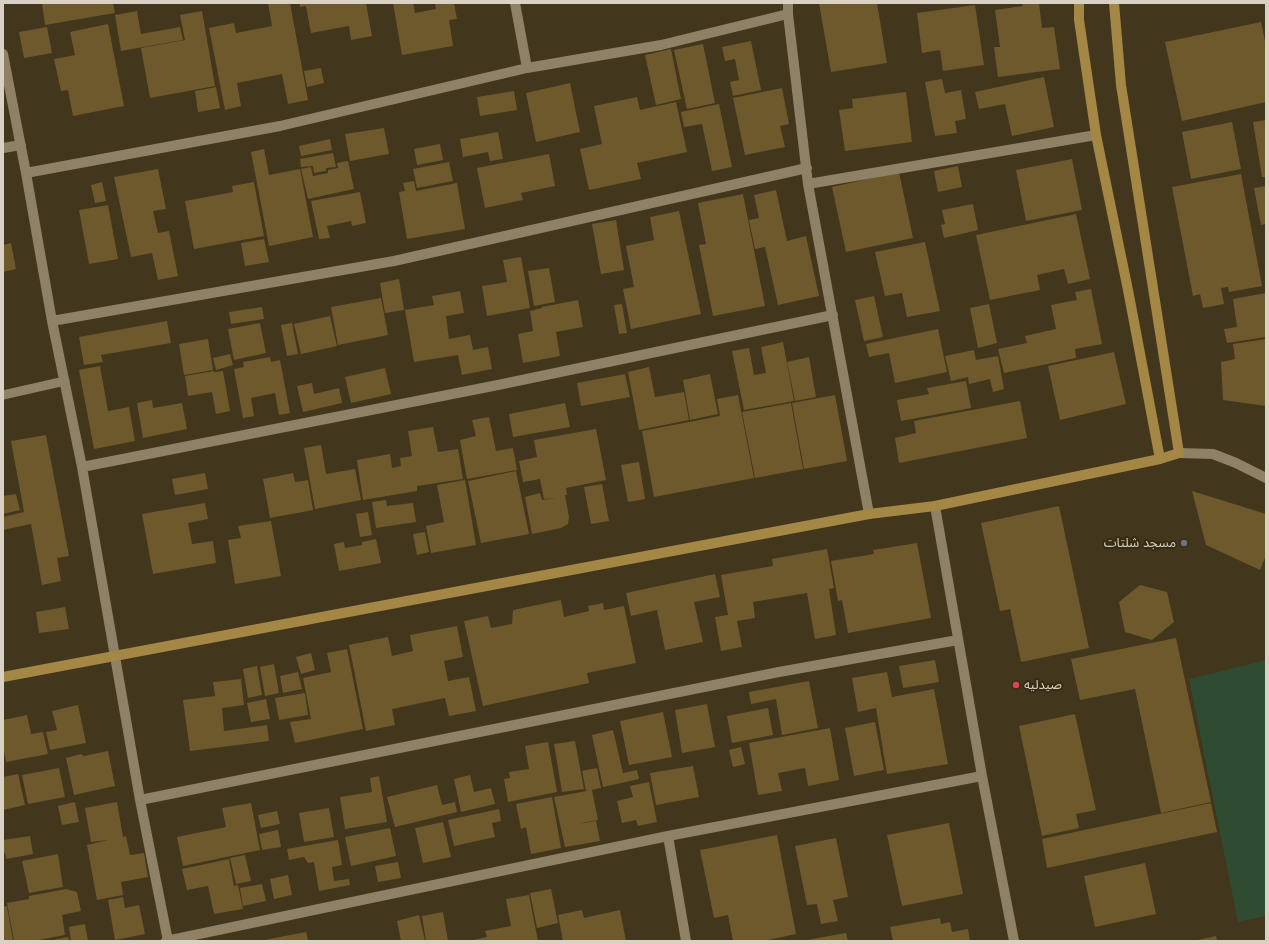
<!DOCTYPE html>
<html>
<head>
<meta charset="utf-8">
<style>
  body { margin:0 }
  #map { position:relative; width:1269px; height:944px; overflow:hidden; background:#42361d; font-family:Arial,sans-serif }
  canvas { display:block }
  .frame { position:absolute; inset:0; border:4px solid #d9d2c4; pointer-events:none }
</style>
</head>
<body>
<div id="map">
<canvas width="1269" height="944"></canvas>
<div class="frame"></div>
</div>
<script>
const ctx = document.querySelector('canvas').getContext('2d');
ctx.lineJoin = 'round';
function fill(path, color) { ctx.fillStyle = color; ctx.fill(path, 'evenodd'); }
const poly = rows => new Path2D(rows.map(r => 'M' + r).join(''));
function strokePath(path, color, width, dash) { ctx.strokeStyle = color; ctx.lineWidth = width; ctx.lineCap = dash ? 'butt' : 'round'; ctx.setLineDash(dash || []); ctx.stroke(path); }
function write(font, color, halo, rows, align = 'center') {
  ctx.font = font + ' Arial,"Noto Sans Arabic",sans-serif'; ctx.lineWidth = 4; ctx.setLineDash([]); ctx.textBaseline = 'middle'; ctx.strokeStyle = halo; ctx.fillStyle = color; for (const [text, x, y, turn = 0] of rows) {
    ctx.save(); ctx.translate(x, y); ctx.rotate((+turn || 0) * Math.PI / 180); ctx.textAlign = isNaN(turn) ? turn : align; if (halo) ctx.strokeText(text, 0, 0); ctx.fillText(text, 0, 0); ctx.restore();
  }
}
const green = poly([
  [1266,660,1266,916,1238,922,1189,679]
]);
const building = poly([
  [42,3,113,3,115,13,45,25],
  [268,3,290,3,308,100,288,104,282,74,237,83,241,106,225,110,209,28,234,23,236,33,272,26],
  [300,3,366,3,372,36,351,40,349,26,311,33,306,6,300,7],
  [393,3,413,3,415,13,436,9,435,3,454,3,457,19,449,20,453,46,402,55],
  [819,3,877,3,887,63,831,72],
  [1022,3,1039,3,1042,28,1054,27,1060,69,998,77,994,47,1000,47,995,10,1023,6],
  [975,5,984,65,943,71,940,50,922,53,917,13],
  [137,11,141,34,180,27,183,40,121,51,115,15],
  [202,11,215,86,150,98,141,48,185,40,180,15],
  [1261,22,1266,46,1266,102,1182,121,1165,42],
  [108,24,124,106,73,116,68,90,61,91,54,59,75,55,70,32],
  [47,27,52,53,24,58,19,32],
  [751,41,761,90,733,96,730,82,739,80,735,59,725,61,722,47],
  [703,44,715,103,687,109,674,50],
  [671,49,681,99,656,105,645,55],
  [321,68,324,83,307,87,304,71],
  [1044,77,1054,127,1012,136,1005,104,979,109,975,92],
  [942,79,945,93,961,90,966,119,955,121,957,133,935,136,925,82],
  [570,83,580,132,536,142,526,93],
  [216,87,220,108,198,112,195,91],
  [782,88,789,124,780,126,785,147,745,155,733,98],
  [514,91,517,110,480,116,477,97],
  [906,92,912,142,845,151,839,110,853,108,852,99],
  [637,97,640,110,676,102,687,152,637,163,641,179,589,190,580,149,602,144,594,106],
  [719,104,732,167,712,171,702,124,684,127,681,112],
  [1266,120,1266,177,1262,177,1253,122],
  [1232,122,1241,169,1191,179,1182,132],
  [384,128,389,154,350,161,345,134],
  [498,132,503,159,490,161,488,152,463,157,460,139],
  [330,139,332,150,301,156,299,146],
  [440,144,443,160,417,165,414,149],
  [264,149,269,175,300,169,313,237,269,246,251,152],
  [333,153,336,167,326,168,326,171,314,173,313,166,301,167,300,159],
  [549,154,555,186,521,193,523,200,485,208,477,168],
  [1072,159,1082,210,1026,221,1016,170],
  [348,161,354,189,308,199,301,169,311,167,313,176,328,173,328,170,338,168,337,163],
  [449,162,453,181,417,188,413,169],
  [958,166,962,187,938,192,934,171],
  [158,169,166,209,153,211,158,233,169,231,178,276,158,280,152,253,131,257,114,177],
  [899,172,913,238,846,252,832,187],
  [1241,174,1262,286,1229,292,1228,287,1221,288,1224,304,1203,308,1200,294,1193,296,1172,187],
  [414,181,416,191,457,183,465,229,407,239,399,192,405,191,403,183],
  [102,182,106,201,95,203,91,185],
  [254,182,264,236,194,249,185,201,233,192,232,186],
  [1266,186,1266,224,1261,225,1254,188],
  [776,190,787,241,806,236,819,296,778,305,765,247,755,249,749,220,759,218,754,195],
  [360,192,366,223,352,226,351,221,327,226,330,238,319,239,311,201],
  [743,194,765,306,713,316,699,245,706,244,698,203],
  [973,204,978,230,944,238,941,225,945,224,942,210],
  [108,205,118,259,89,264,79,210],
  [679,211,701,314,631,329,623,289,634,287,626,246,654,240,650,217],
  [1076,214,1090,279,1068,284,1064,269,1037,275,1040,290,990,300,976,235],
  [616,220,624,270,601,274,592,224],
  [264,239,269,262,245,266,241,243],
  [925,242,940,311,907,317,902,293,885,296,875,252],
  [11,243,16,269,3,272,3,245],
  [521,257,530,308,487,316,482,286,507,282,503,260],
  [549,268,555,302,534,306,528,271],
  [399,279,404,310,385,313,380,283],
  [1091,289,1102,344,1075,349,1076,358,1004,373,998,349,1027,343,1025,336,1056,329,1051,305,1077,300,1075,292],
  [460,291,464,313,446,316,449,339,470,335,473,350,488,347,492,369,462,375,458,355,414,362,405,310,434,305,432,296],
  [1266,293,1266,337,1227,343,1224,329,1237,327,1233,299],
  [874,296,883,337,864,341,855,300],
  [381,298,388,335,338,345,331,307],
  [578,300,583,327,556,332,560,356,523,363,518,334,533,331,530,311,542,308,542,307],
  [622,304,627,333,619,334,614,305],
  [989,304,997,343,978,348,970,308],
  [262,307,264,319,231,324,229,312],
  [330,316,337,346,301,354,294,324],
  [167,321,171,343,101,355,103,362,84,365,79,337],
  [260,323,266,353,234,360,228,329],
  [292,323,298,354,287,356,281,325],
  [938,329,947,372,895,383,889,353,869,357,866,344],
  [208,339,213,370,184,375,179,344],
  [1266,339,1266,406,1223,400,1221,362,1235,359,1233,344],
  [783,342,794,401,744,410,732,351,749,348,754,375,766,373,761,347],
  [974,350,976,360,998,356,1004,389,993,392,990,379,969,384,968,377,951,381,945,356],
  [1114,352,1126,404,1060,420,1048,366],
  [230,354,233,365,216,370,213,358],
  [270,357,271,362,280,360,290,413,279,415,275,393,251,398,254,416,243,418,234,369,244,367,243,362],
  [809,357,816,397,795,401,787,362],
  [100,366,108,411,129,407,135,441,94,449,79,370],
  [649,367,655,397,684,392,689,420,639,430,628,372],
  [385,368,391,394,351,403,345,377],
  [214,371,214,372,223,371,230,411,216,414,212,392,188,396,185,376],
  [625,374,630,397,581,406,577,383],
  [710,374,718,414,690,420,683,380],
  [966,381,971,408,901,421,897,400,929,394,927,388],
  [312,383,314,394,339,388,342,403,303,412,297,386],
  [738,395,754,478,654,497,642,431,720,416,717,399],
  [835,395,847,461,804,469,792,403],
  [152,400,153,408,182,403,187,429,143,438,137,403],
  [1020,401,1027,438,899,463,895,438,916,433,914,421],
  [565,403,570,427,513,437,509,414],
  [791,403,803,469,755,478,742,412],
  [489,417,496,451,513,448,517,470,467,479,460,440,476,436,472,420],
  [433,427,438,452,458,449,463,479,417,486,417,491,363,500,357,460,390,454,392,468,401,466,400,458,412,456,408,431],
  [596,429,606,480,566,488,567,495,565,495,569,517,568,524,561,528,532,534,525,497,540,493,542,500,555,498,544,499,540,479,523,482,519,461,537,457,534,440],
  [46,435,69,556,57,558,61,581,42,585,31,524,3,530,3,517,24,512,11,441],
  [321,445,326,474,355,469,361,500,315,509,304,448],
  [639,462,645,499,628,502,621,465],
  [516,471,529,534,481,543,468,481],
  [205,473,208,489,175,495,172,479],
  [293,473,295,482,308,480,313,510,270,518,263,479],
  [465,480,476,545,431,553,426,526,444,522,437,485],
  [602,484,609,521,591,524,584,487],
  [1192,491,1266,514,1266,555,1260,570,1206,545],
  [16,494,20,510,3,514,3,496],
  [386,500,387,506,413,503,416,522,376,528,372,502],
  [205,503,208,519,188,523,192,544,213,541,216,563,153,574,142,514],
  [1059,506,1089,648,1021,662,1010,609,1000,611,981,523],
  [368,512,372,535,360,537,356,514],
  [271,521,281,576,235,584,228,540,241,538,238,526],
  [425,532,429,552,417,555,413,534],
  [376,539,381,563,339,571,334,544,344,542,345,548,362,545,362,542],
  [917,543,931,618,848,633,842,600,838,601,831,561,874,554,873,550],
  [827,549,834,588,829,589,836,635,815,639,807,593,753,602,755,618,737,621,742,647,721,651,715,617,728,615,721,575,773,566,772,559],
  [715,574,720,597,694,602,703,642,665,650,657,610,631,616,626,593],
  [1140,585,1167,592,1174,622,1152,640,1125,632,1119,602],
  [561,600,564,617,589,611,588,606,603,603,604,610,624,606,636,663,587,673,589,683,483,706,464,621,488,616,491,628,512,624,513,610],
  [65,607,69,629,39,633,36,612],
  [457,626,463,657,444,661,448,681,469,677,476,711,449,716,445,698,392,709,395,725,366,731,349,645,388,637,392,656,413,651,410,635],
  [1176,638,1211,802,1161,813,1135,689,1080,700,1071,659],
  [347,649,363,729,295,743,290,722,311,719,303,678,331,672,327,653],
  [311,653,315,670,301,674,296,657],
  [935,660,939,682,903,688,899,666],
  [274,664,279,693,265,696,260,667],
  [257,666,262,695,248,698,243,669],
  [298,672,302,689,283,693,280,676],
  [887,672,892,697,934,689,948,764,887,774,876,708,858,712,852,678],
  [241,679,244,705,222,708,224,731,267,725,269,741,190,751,183,700,215,696,213,682],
  [809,681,818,728,782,735,776,699,751,704,749,692],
  [305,693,308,715,279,720,275,698],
  [266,699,270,719,251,722,247,703],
  [707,704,715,747,682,753,675,710],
  [78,705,86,743,50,750,46,732,57,730,52,711],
  [768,708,773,735,732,743,727,716],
  [663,712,672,757,629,765,620,721],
  [1075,714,1096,810,1076,814,1079,828,1042,836,1019,726],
  [27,715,31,734,43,732,48,754,6,762,3,747,3,720],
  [875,722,884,770,854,776,845,728],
  [830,728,839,780,808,786,805,768,778,773,782,791,758,795,749,743],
  [613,730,623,773,637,770,639,779,603,787,592,735],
  [575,741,584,789,562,792,554,744],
  [548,742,557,792,508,802,504,779,510,778,509,772,529,769,525,746],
  [741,747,745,764,733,767,729,750],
  [108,751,115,786,74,795,66,758,81,754,84,756],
  [693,766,699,797,656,805,650,773],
  [59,768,65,797,28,804,22,775],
  [597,768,601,788,586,791,582,771],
  [18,774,25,805,3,810,3,777],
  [470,775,474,792,491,788,495,804,461,812,454,779],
  [379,776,387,822,345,829,340,797,372,792,370,778],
  [649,782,657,822,638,826,636,820,622,823,617,801,633,797,630,786],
  [437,785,442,805,455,802,457,812,395,827,387,797],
  [592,790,598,820,578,824,596,821,600,841,565,847,554,797],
  [552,797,561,848,531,854,526,827,521,829,516,804],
  [75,802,79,822,62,825,58,806],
  [117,802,123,837,126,836,130,855,144,853,148,877,121,882,123,895,97,900,87,845,108,840,91,842,85,808],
  [251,803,260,850,183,866,177,837,226,827,222,808],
  [1211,803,1217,832,1047,868,1042,839],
  [329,808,334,837,304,842,299,813],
  [499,809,501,821,492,823,495,837,454,846,448,820],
  [277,811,280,824,261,828,258,815],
  [443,822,451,857,423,863,415,828],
  [949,823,963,894,902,906,887,835],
  [390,828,396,856,351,866,345,837],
  [278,830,281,847,262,850,259,834],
  [777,835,796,934,763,941,733,941,728,915,714,918,700,850],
  [30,836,33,854,6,859,5,853,3,853,3,840],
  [836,838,848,897,833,900,838,921,821,924,817,904,807,905,795,846],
  [338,840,342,865,332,867,334,881,349,879,350,885,319,891,314,862,308,863,304,857,289,860,287,849],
  [58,854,63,887,29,893,22,861],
  [245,855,251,881,236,884,230,858],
  [229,859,234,886,238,885,243,909,214,914,208,886,187,890,182,869],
  [398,862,401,878,378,882,375,866],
  [1145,863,1156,914,1095,927,1084,876],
  [288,875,292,895,274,899,270,879],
  [262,884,266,901,243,906,240,888],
  [66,889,77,892,81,911,62,915,65,935,33,941,14,941,7,903,29,899,29,896],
  [551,889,558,923,537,928,530,893],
  [529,895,538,941,469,941,487,937,485,931,511,926,506,899],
  [123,897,125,908,139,905,145,934,115,940,108,900],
  [7,906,13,941,3,941,3,907],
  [582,910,584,918,620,910,626,941,563,941,558,915],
  [443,912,448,941,426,941,422,916],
  [419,915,425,941,401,941,397,921],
  [940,918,941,924,950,922,952,932,968,929,970,941,893,941,890,927],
  [85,924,88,941,71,941,69,927],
  [306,932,308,941,264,941,264,940],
  [846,933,848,941,807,941,807,940],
  [1216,936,1217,941,1198,941,1198,940],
  [68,937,69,941,54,941,53,940]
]);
const lane = poly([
  [3,395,65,381]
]);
const street = poly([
  [515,3,527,68],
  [788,3,788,14,808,184,869,514],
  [3,54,26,173,52,321,82,467,140,800,168,941],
  [3,148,21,145],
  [26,173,280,126,527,68,661,45,788,14],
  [808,184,1096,135],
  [52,321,394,261,807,168],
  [82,467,498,385,833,315],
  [935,506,982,776],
  [140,800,779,672,958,640],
  [668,836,686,941],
  [166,941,668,836,982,776,1014,941]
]);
const secondary = poly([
  [1179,453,1213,454,1236,463,1266,478]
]);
const primary = poly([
  [1079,3,1079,20,1096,135,1128,290,1160,459],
  [3,677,869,514,935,506,1160,459,1179,453,1121,85,1114,3]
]);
const markers = [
  [1184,543,4,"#6b7280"],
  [1016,685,4,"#e0444e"]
];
const poiNames = [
  ["مسجد شلتات",1176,543],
  ["صيدليه",1024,685,"left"]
];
fill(green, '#2f4b31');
fill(building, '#6d592c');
strokePath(lane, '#8e8165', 9);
strokePath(street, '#8e8165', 10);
strokePath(secondary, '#8e8165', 10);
strokePath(primary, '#a48645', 10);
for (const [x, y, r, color] of markers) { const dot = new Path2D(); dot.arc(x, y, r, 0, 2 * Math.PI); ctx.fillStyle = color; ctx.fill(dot); strokePath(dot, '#372c13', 1.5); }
write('13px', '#d9d2c4', '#372c13', poiNames, 'right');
</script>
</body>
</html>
